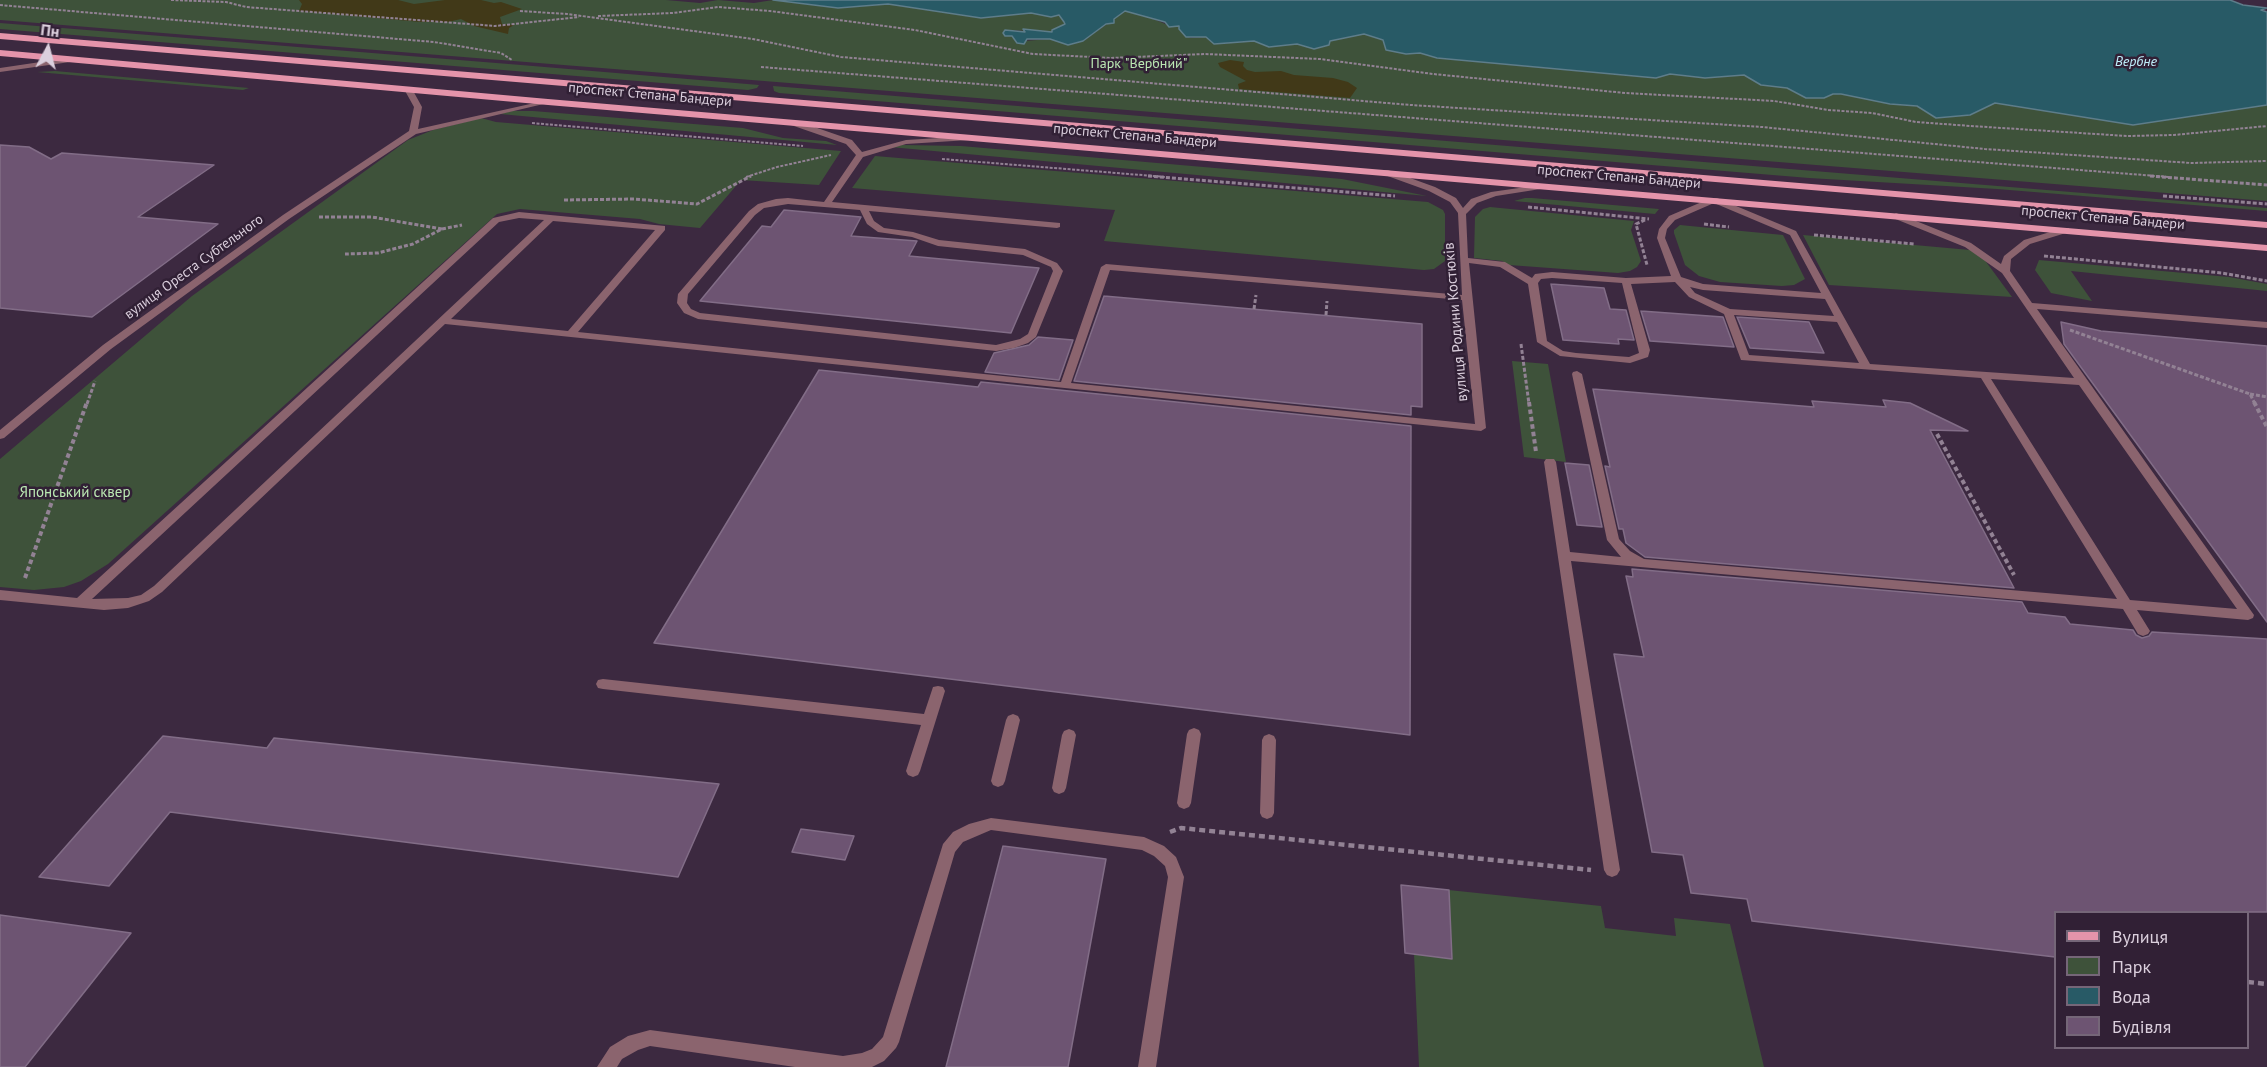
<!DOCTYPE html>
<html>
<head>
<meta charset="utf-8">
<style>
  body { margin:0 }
  #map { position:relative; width:2267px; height:1067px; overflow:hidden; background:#3c2940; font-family:"PT Sans",sans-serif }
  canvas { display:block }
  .legend { position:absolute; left:2054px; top:911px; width:195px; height:138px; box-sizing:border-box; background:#312035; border:2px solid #756678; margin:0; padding:8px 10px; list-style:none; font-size:18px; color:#dbcfdd }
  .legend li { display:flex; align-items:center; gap:12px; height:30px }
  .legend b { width:30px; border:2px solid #756678 }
  .north { position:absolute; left:18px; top:18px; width:60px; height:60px; -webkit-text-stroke:4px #312035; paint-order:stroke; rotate:7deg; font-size:16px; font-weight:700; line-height:24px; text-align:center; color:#dbcfdd }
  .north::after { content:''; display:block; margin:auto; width:21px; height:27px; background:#dbcfdd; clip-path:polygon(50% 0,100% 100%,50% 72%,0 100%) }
</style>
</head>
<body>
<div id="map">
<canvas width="2267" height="1067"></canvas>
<ul class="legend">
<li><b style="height:8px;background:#e494aa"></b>Вулиця</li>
<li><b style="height:16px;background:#3e523a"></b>Парк</li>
<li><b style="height:16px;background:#285a66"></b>Вода</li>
<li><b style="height:16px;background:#6d5472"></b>Будівля</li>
</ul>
<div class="north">Пн</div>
</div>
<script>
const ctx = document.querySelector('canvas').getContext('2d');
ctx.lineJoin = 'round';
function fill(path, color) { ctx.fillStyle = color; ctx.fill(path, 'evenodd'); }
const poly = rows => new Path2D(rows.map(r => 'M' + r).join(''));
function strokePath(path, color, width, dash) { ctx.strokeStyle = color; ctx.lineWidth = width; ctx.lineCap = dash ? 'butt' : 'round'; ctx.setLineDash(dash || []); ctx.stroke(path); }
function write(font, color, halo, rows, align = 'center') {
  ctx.font = font + ' "PT Sans",sans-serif'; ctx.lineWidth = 5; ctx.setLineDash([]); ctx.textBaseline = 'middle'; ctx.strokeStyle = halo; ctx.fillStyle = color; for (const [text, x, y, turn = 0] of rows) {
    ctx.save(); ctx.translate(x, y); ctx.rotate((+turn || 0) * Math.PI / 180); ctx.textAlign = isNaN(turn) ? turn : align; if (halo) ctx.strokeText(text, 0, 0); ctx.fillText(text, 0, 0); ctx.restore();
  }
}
const green = poly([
  [0,0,666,0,700,3,718,0,754,3,773,0,838,8,888,4,981,18,1031,13,1051,17,1059,15,1065,24,1052,30,1053,32,1005,30,1011,36,1024,41,1050,39,1068,45,1083,41,1125,11,1133,11,1168,25,1180,26,1179,29,1190,38,1206,37,1214,44,1254,41,1269,47,1297,44,1314,49,1329,45,1330,41,1363,34,1383,40,1386,44,1406,54,1420,53,1437,58,1656,78,1670,74,1705,78,1744,75,1761,85,1787,88,1806,98,1824,98,1833,94,1841,94,1890,104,1917,106,1936,118,1970,115,1995,103,2133,124,2267,105,2267,201,0,20],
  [0,23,521,65,759,85,757,88,748,90,0,29],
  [55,71,249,88,243,90,37,72],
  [773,86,2267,208,2267,211,1997,189,1809,178,779,93,774,91],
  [512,111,533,111,743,128,783,138,826,141,837,145,500,114],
  [481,118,496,122,841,151,819,185,741,180,700,228,659,224,640,219,520,209,497,214,108,564,81,581,64,587,34,590,0,587,0,459,192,296,408,140,433,130],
  [902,145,961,146,1342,179,1427,196,890,147],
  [875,156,1428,202,1443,210,1445,214,1445,261,1434,269,1424,270,1104,241,1115,210,852,188],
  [1525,198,1532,198,1659,209,1655,214,1514,201],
  [1490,207,1634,221,1631,230,1641,261,1637,267,1630,271,1618,273,1509,265,1502,261,1474,258,1475,217,1483,209],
  [1680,225,1783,235,1805,279,1794,285,1782,286,1720,282,1699,276,1685,265,1674,233,1674,230],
  [1803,235,1970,250,1984,259,2012,297,1829,285],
  [2039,260,2229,277,2267,284,2267,291,2071,271,2092,301,2051,293,2035,270],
  [1512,361,1548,364,1566,462,1524,457],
  [1401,885,1601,906,1605,928,1676,936,1674,918,1730,924,1764,1067,1419,1067,1414,954,1405,953]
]);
const sand = poly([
  [299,0,398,0,414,4,445,0,481,0,494,3,501,2,522,9,500,17,502,24,514,25,509,28,508,34,474,26,461,19,448,22,421,22,299,11,302,4],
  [1230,60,1244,62,1243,66,1247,70,1255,72,1281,71,1294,75,1333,78,1348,82,1357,88,1350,98,1239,89,1238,84,1246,81,1220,67,1218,63]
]);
const water = poly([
  [773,0,2230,0,2243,5,2267,8,2261,10,2267,12,2267,105,2133,125,1995,103,1970,115,1936,118,1917,106,1890,104,1841,94,1833,94,1824,98,1806,98,1787,88,1761,85,1744,75,1705,78,1670,74,1656,78,1437,58,1420,53,1406,54,1386,50,1383,40,1364,34,1330,41,1329,45,1314,49,1297,44,1269,47,1254,41,1214,44,1206,37,1186,37,1179,29,1179,26,1169,27,1165,22,1125,11,1114,19,1114,23,1106,24,1083,41,1068,45,1050,39,1027,39,1024,44,1017,43,1012,36,1005,36,1003,33,1005,30,1025,32,1023,29,1052,32,1052,30,1065,24,1064,22,1059,15,1051,17,1031,13,981,18,888,4,838,8,773,0]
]);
const building = poly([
  [0,145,29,147,51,159,62,153,214,165,138,217,218,224,92,317,0,308,0,145],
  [784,210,861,217,851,236,917,241,909,256,1039,268,1011,333,700,301,762,226,771,227,784,210],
  [1551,284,1604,288,1610,309,1626,310,1634,340,1618,339,1619,344,1563,340,1551,284],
  [1104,296,1422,324,1422,407,1411,406,1411,415,1074,381,1104,296],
  [1641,311,1723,317,1734,347,1650,341,1641,311],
  [1737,317,1809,322,1824,353,1750,348,1737,317],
  [2061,322,2101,331,2267,346,2267,622,2064,344,2061,322],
  [1038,337,1073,340,1059,380,985,372,994,353,1029,345,1038,337],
  [819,370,978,387,981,382,1411,426,1410,735,654,643,819,370],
  [1593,389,1814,407,1812,401,1886,407,1883,400,1910,403,1968,431,1930,430,2014,588,1645,557,1626,543,1623,529,1619,529,1605,466,1610,467,1593,389],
  [1565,463,1589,465,1602,527,1577,525,1565,463],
  [1632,569,2022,602,2028,613,2065,617,2070,624,2133,630,2136,635,2142,638,2149,636,2152,632,2267,639,2267,912,2055,912,2055,957,1752,921,1747,899,1691,893,1683,855,1652,852,1614,654,1644,657,1626,576,1633,577,1632,569],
  [163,736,267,748,274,738,719,784,678,877,170,812,109,886,39,877,163,736],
  [801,829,854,836,845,860,792,852,801,829],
  [1003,846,1106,859,1068,1067,946,1067,1003,846],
  [1401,885,1449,890,1452,959,1405,953,1401,885],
  [0,915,131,933,25,1067,0,1067,0,915]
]);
const pathFar3 = poly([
  [171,0,226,2,246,7,495,26,579,17],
  [0,5,434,42,501,53,512,60],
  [520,11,567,14,753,39,841,57,1411,105,1762,127,1985,149,2191,163,2267,161],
  [598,16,673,13,718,7,770,11,915,30,1033,54,1111,58,1205,54,1320,59,1433,74,1625,93,1774,101,1828,110,1872,113,1916,122,1971,126,2127,136,2174,135,2267,126],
  [761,67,2169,177],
  [532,123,803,146],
  [942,159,1166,177],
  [746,177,777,167,831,155]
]);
const pathFar2 = poly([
  [1148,176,1395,196],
  [2150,176,2267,185],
  [2163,196,2267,204],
  [564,200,634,199,697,204,751,176],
  [1528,207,1649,219],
  [319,217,372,217,442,229,413,244,378,253,345,254],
  [1645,220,1636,224,1647,265],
  [1704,224,1729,227],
  [442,229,462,225],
  [1814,235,1914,244],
  [2044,256,2222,273,2267,281],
  [1254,309,1256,295],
  [1326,315,1327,301],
  [2070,330,2250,394,2255,404],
  [1521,344,1529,404],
  [2250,394,2267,397],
  [87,404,95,381]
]);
const pathFar1 = poly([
  [1529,402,1536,452],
  [2254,402,2267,427],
  [1937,434,2014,575],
  [25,578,87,402]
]);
const path = poly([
  [1170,832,1181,828,1591,870],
  [2248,982,2267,984]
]);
const lane = poly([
  [74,57,77,57,77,61,0,72,0,68,74,57],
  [791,121,797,121,852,140,862,152,906,140,972,136,972,140,969,140,906,144,863,157,832,202,1060,223,1060,227,1057,228,869,211,874,221,884,228,913,232,939,240,1025,249,1057,263,1063,271,1036,337,1028,343,1014,348,996,351,698,319,684,313,677,303,678,294,749,211,758,204,776,199,788,198,824,202,856,155,846,144,791,125,791,121],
  [788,204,860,210,867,224,878,232,912,237,938,246,1023,255,1051,267,1053,271,1028,334,1020,339,996,345,700,313,691,309,687,303,688,294,755,215,764,208,788,204],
  [1382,170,1388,170,1435,187,1456,198,1463,208,1471,199,1491,192,1547,184,1547,188,1496,196,1477,203,1466,214,1468,258,1505,262,1532,278,1535,274,1552,272,1626,278,1671,276,1657,238,1659,229,1669,216,1711,198,1717,198,1796,231,1870,364,2074,378,2002,273,1965,247,1893,218,1892,216,1896,213,1971,243,2001,264,2004,256,2024,240,2063,228,2069,228,2069,232,2030,244,2011,259,2010,271,2032,303,2267,322,2267,328,2037,309,2254,615,2253,618,2248,620,2137,610,2150,631,2148,634,2143,636,2138,634,2123,609,1571,561,1620,870,1617,875,1612,877,1607,875,1604,870,1544,462,1546,459,1554,459,1556,462,1570,552,1621,557,1607,540,1572,374,1573,372,1577,371,1582,374,1619,539,1630,551,1644,559,2117,599,1981,378,1741,360,1724,314,1689,297,1675,282,1631,284,1650,350,1648,357,1630,363,1560,356,1537,342,1528,284,1500,267,1469,263,1486,428,1481,431,445,324,162,592,149,601,128,608,104,610,0,600,0,590,77,598,493,218,519,212,665,226,665,230,578,332,1061,382,1101,267,1106,264,1462,295,1458,213,1450,202,1429,191,1382,174,1382,170],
  [1714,203,1790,235,1821,293,1703,284,1681,277,1665,238,1667,229,1675,220,1714,203],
  [519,218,544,220,154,586,141,595,128,598,92,599,499,222,519,218],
  [553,221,655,230,568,331,451,319,553,221],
  [1110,270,1462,300,1475,424,1071,383,1110,270],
  [1552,278,1622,283,1639,353,1629,357,1576,353,1563,351,1547,341,1538,283,1541,279,1552,278],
  [1690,287,1703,290,1825,299,1834,316,1730,309,1695,293,1690,287],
  [1734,315,1837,322,1859,363,1749,355,1734,315],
  [1991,379,2079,385,2237,609,2130,600,1991,379],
  [603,679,924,714,933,687,938,686,943,687,945,691,920,771,918,775,913,777,908,775,906,771,921,725,603,689,598,688,596,684,598,680,603,679],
  [1013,714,1018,716,1020,720,1005,781,1003,785,998,787,993,785,991,781,1006,720,1008,716,1013,714],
  [1194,728,1199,730,1201,734,1191,803,1189,807,1184,809,1179,807,1177,803,1187,734,1189,730,1194,728],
  [1069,729,1074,731,1076,735,1066,788,1064,792,1059,794,1054,792,1052,788,1062,735,1064,731,1069,729],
  [1269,734,1274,736,1276,740,1274,813,1272,817,1267,819,1262,817,1260,813,1262,740,1264,736,1269,734],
  [991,818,1144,837,1164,846,1176,857,1184,877,1156,1067,1138,1067,1168,877,1165,866,1154,856,1142,850,991,830,963,842,955,852,899,1042,896,1048,884,1061,872,1067,795,1067,650,1046,638,1050,622,1059,617,1067,597,1067,610,1047,628,1036,650,1030,843,1056,862,1053,872,1049,883,1037,943,844,953,832,969,824,991,818]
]);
const street = poly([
  [405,87,411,87,422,107,418,129,548,100,552,102,416,134,289,219,111,349,4,438,0,439,0,430,103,345,283,215,409,131,414,107,404,89,405,87]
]);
const primary = poly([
  [0,33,2267,222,2267,228,0,39,0,33],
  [0,50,548,99,2267,245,2267,251,548,105,0,56,0,50]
]);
const farWaternames = [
  ["Вербне",2136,62]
];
const farParknames = [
  ["Парк \"Вербний\"",1139,64]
];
const farStreetnames = [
  ["проспект Степана Бандери",650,95,5],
  ["проспект Степана Бандери",1135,136,5],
  ["проспект Степана Бандери",1619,177,5],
  ["проспект Степана Бандери",2103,218,5],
  ["вулиця Ореста Субтельного",194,267,-36]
];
const streetNames = [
  ["вулиця Родини Костюків",1456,322,-95]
];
const parkNames = [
  ["Японський сквер",75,493]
];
fill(green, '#3e523a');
fill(sand, '#413918');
fill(water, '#285a66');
strokePath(water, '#5e7d8a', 1.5);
fill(building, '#6d5472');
strokePath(building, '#826d87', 1.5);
strokePath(pathFar3, '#928294', 2, [3, 1.5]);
strokePath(pathFar2, '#928294', 3, [4, 2]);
strokePath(pathFar1, '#928294', 4, [4.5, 3]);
strokePath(path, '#928294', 4.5, [6, 4]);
fill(lane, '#8b646e');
fill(street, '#8b646e');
fill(primary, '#e494aa');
write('italic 14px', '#beeefa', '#312035', farWaternames);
write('14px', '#bbe9b3', '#312035', farParknames);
write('14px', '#dbcfdd', '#312035', farStreetnames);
write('15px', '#dbcfdd', '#312035', streetNames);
write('15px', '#bbe9b3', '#312035', parkNames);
</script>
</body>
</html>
